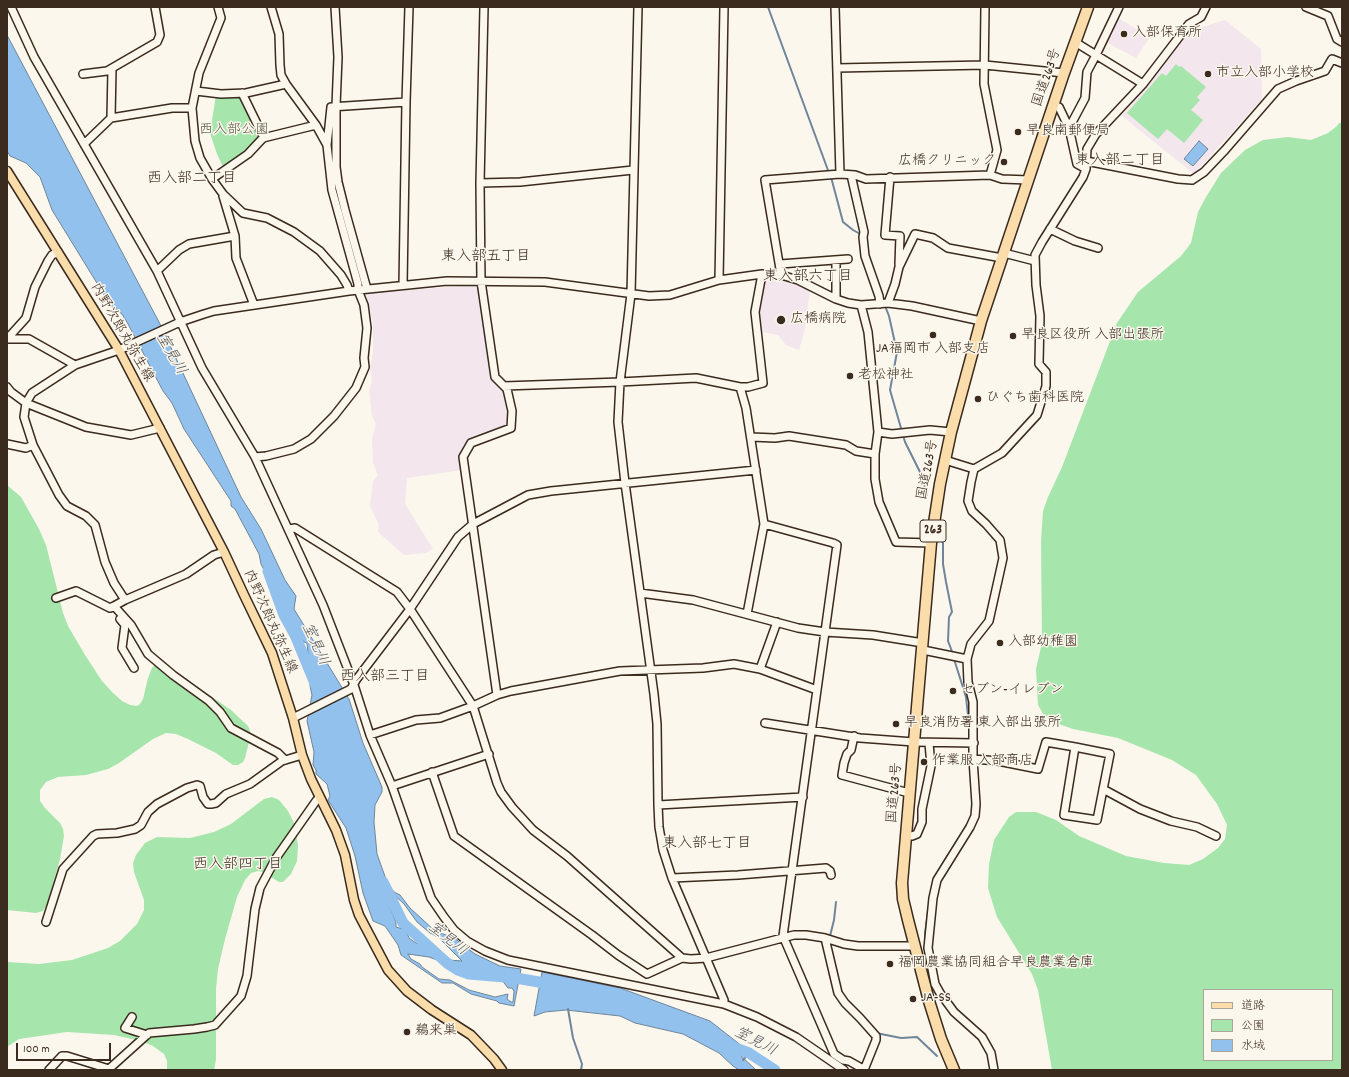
<!DOCTYPE html>
<meta charset="utf-8">
<style>
body{margin:0}
#map{position:relative;width:1349px;height:1077px;overflow:hidden;background:#fbf7ec;font-family:Dekko,"Klee One",sans-serif}
canvas{display:block}
.frame{position:absolute;inset:0;border:8px solid #3b2a1e;pointer-events:none}
.legend{position:absolute;left:1203px;top:989px;width:130px;height:72px;box-sizing:border-box;background:#fbf7ec;border:1px solid #aea59a;margin:0;padding:5px 7px;list-style:none;font-size:12px;color:#3b2a1e}
.legend li{display:flex;align-items:center;gap:8px;height:20px}
.legend b{width:20px;border:1px solid #aea59a}
.scale{position:absolute;left:16px;top:1043px;width:95px;height:18px;box-sizing:border-box;border:2px solid #3b2a1e;border-top:0;padding-left:5px;font-size:12px;line-height:14px;white-space:nowrap;color:#3b2a1e;-webkit-text-stroke:3px #fbf7ec;paint-order:stroke}
</style>
<div id="map">
<canvas width="1349" height="1077"></canvas>
<div class="frame"></div>
<ul class="legend">
<li><b style="height:5px;background:#faddab"></b>道路</li>
<li><b style="height:11px;background:#a6e5ac"></b>公園</li>
<li><b style="height:11px;background:#91c1ec"></b>水域</li>
</ul>
<div class="scale">100 m</div>
</div>
<script>
const g = document.querySelector('canvas').getContext('2d');
g.lineJoin = 'round';
function fill(path, color) { g.fillStyle = color; g.fill(path, 'evenodd'); }
const poly = rows => new Path2D(rows.map(r => 'M' + r).join(''));
function trace(path, color, width, dash) { g.strokeStyle = color; g.lineWidth = width; g.lineCap = dash ? 'butt' : 'round'; g.setLineDash(dash || []); g.stroke(path); }
function drawText(font, color, halo, rows, align = 'center') {
  g.font = font + ' Dekko,"Klee One",sans-serif'; g.lineWidth = 3; g.setLineDash([]); g.textBaseline = 'middle'; g.strokeStyle = halo; g.fillStyle = color; for (const [text, x, y, turn = 0] of rows) {
    g.save(); g.translate(x, y); g.rotate((+turn || 0) * Math.PI / 180); g.textAlign = isNaN(turn) ? turn : align; if (halo) g.strokeText(text, 0, 0); g.fillText(text, 0, 0); g.restore();
  }
}
const built = poly([
 [1118,18,1150,37,1136,58,1106,42],
 [1225,20,1261,49,1262,99,1194,174,1122,116,1190,31],
 [765,278,784,279,810,289,805,328,799,350,786,345,778,335,758,331,756,311],
 [480,285,490,377,504,393,509,412,508,426,502,431,467,443,460,457,462,470,407,478,405,504,433,549,426,553,404,555,378,532,379,525,370,506,373,481,378,475,373,463,372,439,376,424,372,416,369,390,372,382,370,367,373,354,373,323,366,293]
]);
const green = poly([
 [1176,64,1179,67,1181,66,1206,87,1197,97,1200,100,1191,110,1203,120,1184,143,1167,129,1158,139,1127,113,1162,73,1166,76],
 [216,95,241,96,261,134,247,151,223,167,217,154,210,133],
 [1339,123,1342,123,1342,1070,1052,1070,1038,990,1032,974,997,917,988,888,989,864,994,840,1009,817,1016,812,1036,812,1056,820,1079,836,1126,856,1164,863,1189,865,1203,859,1218,848,1225,839,1227,825,1217,804,1196,775,1172,760,1118,738,1073,729,1053,722,1044,715,1038,705,1036,669,1042,643,1041,541,1043,511,1048,497,1062,467,1117,323,1138,292,1181,256,1191,243,1198,212,1206,197,1221,173,1245,150,1263,140,1288,137,1311,140,1328,133,1337,126],
 [1204,990,1332,990,1332,1060,1204,1060],
 [7,485,21,497,39,529,46,545,63,613,68,626,85,655,102,681,112,692,122,701,130,705,137,706,140,704,143,699,148,678,152,668,156,664,164,664,231,710,248,726,251,734,245,758,243,762,238,765,233,765,216,753,188,739,176,734,166,733,153,739,119,763,108,769,86,775,58,777,46,782,40,790,40,801,45,808,60,823,63,829,64,836,60,859,48,903,43,911,36,913,7,910],
 [272,797,279,800,288,811,294,823,298,845,297,861,291,874,283,882,279,882,263,872,258,871,251,873,245,880,237,897,225,939,218,969,216,989,216,1059,214,1070,167,1070,167,1061,164,1054,153,1046,141,1041,114,1035,67,1032,19,1039,7,1047,7,962,39,964,72,960,108,948,120,941,137,924,144,910,144,900,134,872,133,863,136,855,145,843,157,837,190,838,214,832,231,824,264,799]
]);
const water = poly([
 [7,35,159,322,241,497,261,529,285,580,296,596,294,609,349,699,363,743,382,787,382,792,375,805,374,822,377,854,387,882,394,892,400,895,410,908,435,931,454,938,475,954,500,966,521,969,514,1006,499,1003,497,1001,471,994,453,983,442,983,401,955,398,945,385,926,373,921,363,893,355,856,346,828,328,800,330,796,327,784,316,774,316,770,313,765,314,752,307,721,312,695,310,686,311,665,309,663,307,643,304,642,287,619,283,602,276,584,271,584,261,564,259,554,235,509,231,506,231,501,184,429,172,403,163,391,128,324,122,314,111,306,52,210,40,177,26,163,10,156,7,151,7,35],
 [392,893,404,904,417,922,430,933,438,937,462,961,448,960,445,957,426,947,422,944,416,943,409,938,406,930,396,927,396,922,389,905,387,896,392,893],
 [408,954,429,957,466,971,498,975,508,988,512,988,514,991,513,1002,511,1002,507,999,508,994,495,997,469,990,450,980,439,979,422,967,420,964,411,959,408,954],
 [1199,141,1208,149,1193,166,1184,159,1199,141],
 [542,972,620,988,710,1021,747,1050,739,1054,756,1070,739,1070,733,1066,719,1053,683,1034,635,1023,620,1016,566,1010,545,1012,534,1016,542,972]
]);
const stream = poly([
 [768,7,829,173],
 [831,177,843,222,853,230,862,235],
 [885,306,889,316,897,352,890,390,905,442,920,472,927,495],
 [940,538,943,543,943,564,946,582,952,612,949,617,948,641,953,654],
 [954,659,966,697,970,734],
 [938,872,948,855],
 [830,936,834,920,836,902],
 [925,952,925,934,928,911],
 [568,1009,573,1038,582,1064,581,1070],
 [876,1033,901,1038,917,1037,937,1056],
 [743,1060,749,1053]
]);
const river = poly([
 [268,571,284,615,295,635,316,686],
 [383,882,403,923,447,963,458,970,469,974,516,978,544,983,552,991],
 [730,1046,749,1053,775,1070]
]);
const minor = poly([
 [11,7,34,57,157,271,202,368,255,457,323,605,354,685,370,735,392,786,431,898,444,917,454,930,467,941,485,951,508,960,724,1004,757,1017,796,1037,844,1070],
 [218,7,221,18,199,73,192,108,195,141,200,158,212,179,223,194,243,213,267,218,294,232,320,251,341,275,347,285,349,291],
 [335,7,338,57,336,106,336,167,338,182,345,210,367,289],
 [484,7,480,183,481,281,495,377,504,386,620,382,696,378,740,387,746,408,764,524,747,614],
 [638,7,631,294,620,382,618,422,625,483,654,694,657,724,658,805,659,827,663,850,672,878,724,1000,724,1004],
 [835,7,840,174],
 [985,7,984,84,997,150,990,175],
 [1306,7,1328,16,1337,39,1342,42],
 [1075,42,1143,84],
 [837,68,985,65,1064,73],
 [83,74,107,71,157,42,160,35,155,7],
 [196,91,221,94,246,93,286,84],
 [242,93,264,138],
 [1053,105,1059,107,1069,128,1077,164,1086,169],
 [111,118,112,69],
 [1069,128,1085,98,1087,72,1096,55,1119,7],
 [84,144,111,118,172,108,192,108],
 [327,145,331,107,406,102],
 [1086,161,1178,179,1192,180,1204,172,1225,150,1278,89,1296,81,1325,71,1332,59,1342,63],
 [851,175,864,232,863,237,865,256,879,296,880,304],
 [890,177,885,235,900,236,899,264],
 [212,179,248,154,263,138,316,125],
 [480,183,520,182,633,170],
 [223,196,235,236],
 [1050,229,1075,241,1098,248],
 [1004,253,1035,261],
 [780,264,848,259],
 [157,271,179,250,189,244,235,236,236,258,254,305],
 [781,275,765,180,840,174,855,175,866,179,990,175,1002,179,1029,180],
 [719,280,724,7],
 [403,285,406,102,409,7],
 [836,299,836,260],
 [888,303,895,284,899,267,915,234,933,238,948,248,1002,258],
 [861,305,868,332,878,432],
 [7,339,26,318,35,287,48,261,52,255,58,252],
 [7,339,29,339,75,365],
 [7,387,11,392,26,403,86,427,131,435,160,428],
 [740,387,748,387,763,383,755,312,762,274],
 [751,437,775,438,789,436,846,445,856,451,875,454,878,432,892,434,930,430,951,432],
 [7,444,26,448,33,445],
 [875,454,875,479,879,502,896,542,931,543],
 [255,457,266,456,294,449,311,439,334,416,356,388,365,367,364,358,367,328,364,305,358,290,358,284,332,190,327,145,316,125,286,84,281,75,280,65,279,34,271,7],
 [945,460,974,469],
 [764,524,833,543,837,545,783,936,834,1054,843,1060,849,1061,865,1070],
 [289,529,295,528,397,592,410,609,473,706,497,783,501,792,512,807,533,830,567,856,682,958,691,959,706,958,794,935,806,935,825,938,844,944,858,946,914,946],
 [224,552,214,555,186,574,125,600,114,606,131,625,148,654,173,675,209,701,220,712,231,728,278,753,285,760],
 [640,593,693,600,798,628,825,632,873,635,923,643],
 [56,598,76,591,110,608,114,606],
 [125,600,114,583,105,562,95,525,86,516,67,506,59,495,33,445,24,417,26,403,32,393,75,365,119,350,180,322,204,314,214,311,349,291,447,281,545,282,649,296,670,295,719,280,762,274,781,275,798,280,836,299,848,303,861,305,888,303,912,306,981,321],
 [120,619,125,625,122,648,134,668],
 [777,622,760,669,817,690],
 [923,650,967,659],
 [497,695,463,457,471,443,511,428,512,411,507,389,504,386],
 [293,718,351,689,356,680,410,609,458,537,473,524,528,495,551,491,756,470],
 [765,723,860,738,914,742,974,743],
 [370,735,416,720,440,718,473,706,497,695,511,691,620,671,703,668,734,664,760,669],
 [854,736,851,750,847,754,844,763,842,775,909,793],
 [973,759,998,761,1038,769,1046,742,1075,747,1110,754,1097,820,1064,815,1075,747],
 [432,772,454,836,592,935,618,955,647,974,682,958],
 [392,786,489,754],
 [1103,789,1140,809,1171,821,1197,827,1216,836],
 [658,805,803,797],
 [906,835,912,836,917,834,922,822,922,809,931,766,929,743],
 [672,878,738,875,826,868,830,871,831,875],
 [46,922,63,869,93,836,97,834,117,833,135,829,141,825,148,812,157,804,187,788,197,785,200,786,203,797,208,804,211,804,216,803,226,794,250,784,282,761,302,755],
 [825,938,838,993,845,1003,860,1018,876,1036,876,1040,864,1070],
 [132,1017,125,1028,147,1035],
 [49,1070,62,1056,67,1056,109,1069,149,1033,194,1029,207,1027,215,1025,241,996,247,976,255,909,260,888,276,858,316,801,319,798],
 [994,1070,991,1053,982,1037,954,1012,940,993,935,984,928,948,933,898,937,880,970,827,975,816,976,804,973,759,973,702,968,682,967,659,971,644,989,621,1003,558,1000,540,986,524,972,511,968,501,971,482,974,469,1002,453,1037,415,1046,386,1046,372,1039,364,1040,316,1036,285,1035,255,1042,242,1083,177,1086,169,1087,149,1096,134,1143,84,1189,24,1201,17,1206,7]
]);
const major = poly([
 [7,171,119,350,224,552,244,595,272,653,293,718,302,755,311,779,336,830,345,855,354,900,359,915,388,970,407,991,432,1010,471,1035,494,1059,502,1070]
]);
const highway = poly([
 [954,1070,941,1039,929,1001,908,920,903,899,902,883,931,543,940,484,951,432,981,321,1064,73,1088,7]
]);
const markers = [
 [1124,34,4,"#3b2a1e"],
 [1208,74,4,"#3b2a1e"],
 [1018,132,4,"#3b2a1e"],
 [1004,162,4,"#3b2a1e"],
 [781,320,5,"#3b2a1e"],
 [933,335,4,"#3b2a1e"],
 [1013,336,4,"#3b2a1e"],
 [850,376,4,"#3b2a1e"],
 [978,399,4,"#3b2a1e"],
 [1000,643,4,"#3b2a1e"],
 [953,691,4,"#3b2a1e"],
 [896,724,4,"#3b2a1e"],
 [924,762,4,"#3b2a1e"],
 [890,964,4,"#3b2a1e"],
 [913,999,4,"#3b2a1e"],
 [407,1032,4,"#3b2a1e"]
];
const shields = [
 [933,531,26]
];
const shieldNames = [
 ["263",933,531]
];
const poiNames = [
 ["入部保育所",1132,34],
 ["市立入部小学校",1216,74],
 ["早良南郵便局",1026,132],
 ["広橋クリニック",996,162,"right"],
 ["広橋病院",790,320],
 ["早良区役所 入部出張所",1021,336],
 ["JA福岡市 入部支店",933,350,"center"],
 ["老松神社",858,376],
 ["ひぐち歯科医院",986,399],
 ["入部幼稚園",1008,643],
 ["セブン-イレブン",961,691],
 ["早良消防署 東入部出張所",904,724],
 ["作業服 入部商店",932,762],
 ["福岡農業協同組合早良農業倉庫",898,964],
 ["JA-SS",921,999],
 ["鵜来巣",415,1032]
];
const streetNames = [
 ["国道263号",1048,78,-71],
 ["内野次郎丸弥生線",121,333,60],
 ["国道263号",929,470,-79],
 ["内野次郎丸弥生線",269,622,66],
 ["国道263号",896,793,-85]
];
const parkNames = [
 ["西入部公園",234,131]
];
const neighbourhoodNames = [
 ["東入部二丁目",1120,162],
 ["西入部二丁目",192,180],
 ["東入部五丁目",486,258],
 ["東入部六丁目",808,278],
 ["西入部三丁目",385,678],
 ["東入部七丁目",707,845],
 ["西入部四丁目",238,866]
];
const waterNames = [
 ["室見川",170,355,60],
 ["室見川",314,645,65],
 ["室見川",447,940,38],
 ["室見川",755,1043,27]
];
fill(built, '#f3e6ec');
fill(green, '#a6e5ac');
fill(water, '#91c1ec');
trace(water, '#6f859a', 1);
trace(stream, '#6f859a', 2);
trace(river, '#91c1ec', 11);
trace(minor, '#3b2a1e', 10);
trace(major, '#3b2a1e', 11);
trace(highway, '#3b2a1e', 13);
trace(minor, '#fbf7ec', 7);
trace(major, '#faddab', 8);
trace(highway, '#faddab', 10);
for (const [x, y, r, color] of markers) { const dot = new Path2D(); dot.arc(x, y, r, 0, 2 * Math.PI); g.fillStyle = color; g.fill(dot); trace(dot, '#fbf7ec', 1.5); }
for (const [x, y, w] of shields) { const box = new Path2D(); box.roundRect(x - w / 2, y - 11, w, 22, 3); g.fillStyle = '#fbf7ec'; g.fill(box); trace(box, '#3b2a1e', 1); }
drawText('bold 13px', '#3b2a1e', null, shieldNames);
drawText('14px', '#3b2a1e', '#fbf7ec', poiNames, 'left');
drawText('14px', '#3b2a1e', '#fbf7ec', streetNames);
drawText('14px', '#565942', '#fbf7ec', parkNames);
drawText('15px', '#3b2a1e', '#fbf7ec', neighbourhoodNames);
drawText('italic 15px', '#55575c', '#fbf7ec', waterNames);
</script>
